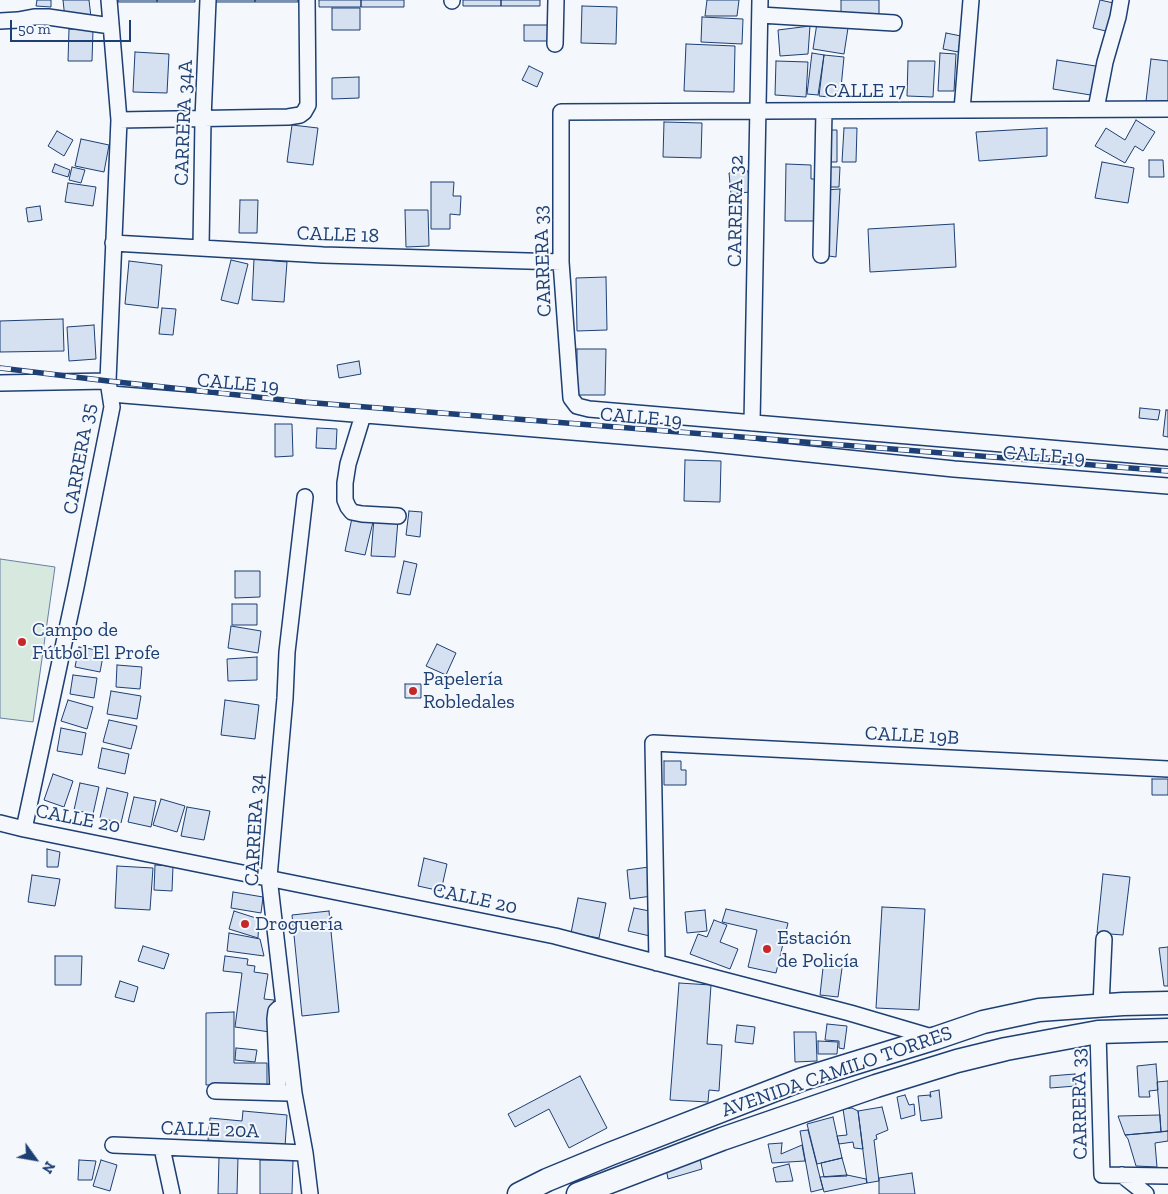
<!DOCTYPE html>
<meta charset="utf-8">
<style>
body{margin:0}
#map{position:relative;width:1168px;height:1194px;overflow:hidden;background:#f4f7fb;font-family:"Zilla Slab",serif}
canvas{display:block}
.north{position:absolute;left:10px;top:1134px;width:50px;height:50px;-webkit-text-stroke:4px #f4f7fb;paint-order:stroke;rotate:122deg;font-size:14px;font-weight:700;line-height:20px;text-align:center;color:#1d3f73}
.north::after{content:'';display:block;margin:auto;width:18px;height:22px;background:#1d3f73;clip-path:polygon(50% 0,100% 100%,50% 72%,0 100%)}
.scale{position:absolute;left:10px;top:20px;width:121px;height:22px;box-sizing:border-box;border:2px solid #1d3f73;border-top:0;padding-left:6px;font-size:15px;line-height:18px;white-space:nowrap;color:#1d3f73;-webkit-text-stroke:4px #f4f7fb;paint-order:stroke}
</style>
<div id="map">
<canvas width="1168" height="1194"></canvas>
<div class="north">N</div>
<div class="scale">50 m</div>
</div>
<script>
const g = document.querySelector('canvas').getContext('2d');
g.lineJoin = 'round';
function fill(path, color) { g.fillStyle = color; g.fill(path, 'evenodd'); }
const poly = rows => new Path2D(rows.map(r => 'M' + r).join(''));
function trace(path, color, width, dash) { g.strokeStyle = color; g.lineWidth = width; g.lineCap = dash ? 'butt' : 'round'; g.setLineDash(dash || []); g.stroke(path); }
function drawText(font, color, halo, rows, align = 'center') {
  g.font = font + ' "Zilla Slab",serif'; g.lineWidth = 4; g.setLineDash([]); g.textBaseline = 'middle'; g.strokeStyle = halo; g.fillStyle = color; for (const [text, x, y, turn = 0] of rows) {
    g.save(); g.translate(x, y); g.rotate((+turn || 0) * Math.PI / 180); g.textAlign = isNaN(turn) ? turn : align; if (halo) g.strokeText(text, 0, 0); g.fillText(text, 0, 0); g.restore();
  }
}
const green = poly([
 [0,559,55,567,33,722,0,718,0,559]
]);
const building = poly([
 [37,0,51,0,51,7,36,6,37,0],
 [63,0,89,0,91,17,65,19,63,0],
 [118,0,157,0,157,2,118,2,118,0],
 [157,0,195,0,195,2,157,2,157,0],
 [212,0,255,0,255,2,212,2,212,0],
 [255,0,298,0,298,2,255,2,255,0],
 [319,0,361,0,361,7,319,7,319,0],
 [361,0,404,0,404,7,361,7,361,0],
 [463,0,501,0,501,6,463,6,463,0],
 [501,0,540,0,540,6,501,6,501,0],
 [707,0,739,0,737,16,705,16,707,0],
 [841,0,879,0,879,15,841,15,841,0],
 [1100,0,1118,4,1110,32,1093,28,1100,0],
 [582,6,617,7,616,44,581,43,582,6],
 [332,8,360,8,360,30,332,30,332,8],
 [702,17,743,19,742,44,701,42,702,17],
 [817,23,848,28,844,54,813,49,817,23],
 [524,25,548,25,548,41,524,41,524,25],
 [810,26,808,54,780,56,778,30,810,26],
 [69,29,93,30,92,61,68,61,69,29],
 [946,33,961,36,958,52,943,49,946,33],
 [686,44,735,46,734,92,684,91,686,44],
 [135,52,169,54,167,93,133,92,135,52],
 [812,53,824,55,818,95,807,94,812,53],
 [940,53,956,54,954,91,938,91,940,53],
 [824,55,844,57,840,98,819,96,824,55],
 [1151,59,1168,61,1168,103,1146,101,1151,59],
 [1057,60,1102,67,1097,96,1053,89,1057,60],
 [776,61,808,62,806,97,775,95,776,61],
 [908,61,935,61,933,97,907,96,908,61],
 [529,66,543,73,537,87,522,80,529,66],
 [359,77,359,98,332,99,332,78,359,77],
 [1136,120,1155,132,1143,151,1135,146,1125,163,1095,146,1106,128,1125,140,1136,120],
 [664,122,702,123,701,158,663,157,664,122],
 [292,125,318,128,313,165,287,162,292,125],
 [844,128,857,128,856,162,842,162,844,128],
 [1047,128,1047,156,979,161,976,132,1047,128],
 [828,130,837,130,837,162,827,162,828,130],
 [57,131,73,140,64,156,48,146,57,131],
 [81,139,109,145,104,172,75,166,81,139],
 [1149,160,1163,160,1164,177,1149,177,1149,160],
 [1102,162,1134,168,1128,203,1095,198,1102,162],
 [55,164,70,170,68,177,52,172,55,164],
 [786,164,811,165,811,179,821,179,820,221,785,221,786,164],
 [72,167,85,170,81,183,69,180,72,167],
 [827,167,840,167,839,187,826,187,827,167],
 [748,171,750,192,731,194,729,173,748,171],
 [431,182,454,182,453,196,461,196,460,215,450,214,450,229,431,229,431,182],
 [68,183,96,187,93,206,65,202,68,183],
 [840,189,836,257,821,255,825,190,840,189],
 [240,200,258,200,257,233,239,233,240,200],
 [40,206,42,220,28,222,26,208,40,206],
 [405,210,428,210,429,246,406,247,405,210],
 [954,224,956,267,870,272,868,229,954,224],
 [254,259,287,262,284,302,252,300,254,259],
 [231,260,248,264,238,304,221,300,231,260],
 [129,261,162,265,158,308,125,304,129,261],
 [606,277,607,330,577,331,576,278,606,277],
 [162,308,176,309,173,335,159,334,162,308],
 [63,319,64,351,0,352,0,321,63,319],
 [94,325,96,359,69,361,67,327,94,325],
 [577,349,606,349,605,395,577,395,577,349],
 [359,361,361,374,339,378,337,365,359,361],
 [1140,408,1160,410,1158,420,1139,418,1140,408],
 [1166,410,1168,410,1168,437,1163,436,1166,410],
 [275,424,292,424,293,456,275,457,275,424],
 [317,428,337,429,336,449,316,448,317,428],
 [685,460,721,461,720,502,684,501,685,460],
 [409,511,422,512,420,537,406,535,409,511],
 [352,518,373,522,365,555,345,551,352,518],
 [374,518,398,520,395,557,371,556,374,518],
 [404,561,417,564,410,595,397,593,404,561],
 [235,571,260,571,260,597,235,598,235,571],
 [232,604,257,604,257,625,232,625,232,604],
 [231,626,261,631,258,653,228,648,231,626],
 [437,644,456,653,446,675,426,666,437,644],
 [79,647,104,651,100,672,75,667,79,647],
 [257,657,257,680,228,681,227,659,257,657],
 [117,665,142,667,140,689,116,687,117,665],
 [73,675,97,678,94,698,70,694,73,675],
 [405,684,421,684,421,698,405,698,405,684],
 [111,691,141,696,137,719,107,714,111,691],
 [68,700,93,707,87,729,61,721,68,700],
 [225,700,259,705,255,739,221,735,225,700],
 [109,720,137,726,131,749,103,742,109,720],
 [61,728,86,733,82,755,57,751,61,728],
 [102,748,129,754,125,774,98,768,102,748],
 [664,761,681,761,681,770,686,770,686,785,664,785,664,761],
 [53,774,73,781,64,807,44,800,53,774],
 [1152,779,1168,779,1168,795,1152,795,1152,779],
 [80,783,99,787,93,814,74,810,80,783],
 [107,788,128,793,121,823,100,818,107,788],
 [134,797,156,801,151,827,128,822,134,797],
 [161,799,185,806,177,832,153,825,161,799],
 [187,807,210,811,204,840,181,836,187,807],
 [47,849,60,852,58,867,47,867,47,849],
 [424,858,447,864,441,891,418,886,424,858],
 [155,865,173,866,172,891,154,890,155,865],
 [117,866,153,868,150,910,115,908,117,866],
 [649,867,652,896,630,899,627,870,649,867],
 [1103,874,1130,877,1123,935,1097,933,1103,874],
 [32,875,60,879,55,906,28,902,32,875],
 [233,892,263,897,261,913,231,908,233,892],
 [578,898,606,903,599,938,571,933,578,898],
 [882,907,925,909,919,1010,876,1008,882,907],
 [634,908,655,912,650,936,628,931,634,908],
 [726,909,788,923,776,973,748,967,757,930,722,922,726,909],
 [705,910,707,931,687,933,685,912,705,910],
 [234,911,259,919,258,938,229,929,234,911],
 [329,911,339,1012,302,1016,292,915,329,911],
 [714,920,727,925,720,942,738,949,730,969,690,954,698,934,707,937,714,920],
 [229,933,260,939,264,956,227,951,229,933],
 [143,946,169,954,164,969,138,961,143,946],
 [1168,947,1168,986,1164,986,1159,948,1168,947],
 [55,956,82,956,81,985,55,985,55,956],
 [225,956,248,959,247,965,255,966,254,972,268,974,264,999,274,1000,270,1032,235,1027,242,973,223,971,225,956],
 [824,959,843,961,838,997,820,995,824,959],
 [120,981,138,987,134,1002,115,997,120,981],
 [679,983,711,985,707,1044,722,1045,719,1091,709,1090,708,1102,670,1100,679,983],
 [234,1012,234,1063,267,1063,267,1085,206,1085,206,1013,234,1012],
 [827,1024,847,1026,844,1049,839,1048,839,1041,825,1040,827,1024],
 [737,1025,755,1027,753,1044,735,1042,737,1025],
 [794,1032,816,1032,817,1061,795,1062,794,1032],
 [818,1041,838,1042,837,1054,818,1054,818,1041],
 [236,1048,257,1050,255,1062,235,1060,236,1048],
 [1156,1064,1158,1090,1149,1091,1150,1097,1139,1097,1137,1066,1156,1064],
 [1075,1074,1076,1086,1050,1088,1050,1076,1075,1074],
 [580,1076,607,1128,569,1148,549,1109,515,1127,508,1114,580,1076],
 [1168,1081,1168,1131,1161,1132,1157,1082,1168,1081],
 [939,1090,942,1118,921,1121,918,1096,930,1095,930,1097,931,1097,930,1092,939,1090],
 [905,1095,909,1105,914,1104,915,1115,901,1119,897,1097,905,1095],
 [882,1107,888,1130,876,1135,877,1139,874,1140,879,1181,867,1183,858,1111,882,1107],
 [852,1108,858,1111,863,1149,854,1148,853,1142,839,1144,837,1136,847,1135,843,1109,852,1108],
 [243,1111,287,1115,285,1147,208,1140,210,1118,242,1121,243,1111],
 [1160,1115,1161,1132,1125,1135,1118,1116,1160,1115],
 [833,1117,842,1158,817,1164,807,1124,833,1117],
 [808,1130,823,1189,811,1192,800,1131,808,1130],
 [1168,1131,1168,1141,1155,1143,1157,1167,1136,1166,1128,1139,1125,1135,1168,1131],
 [782,1143,781,1154,802,1145,805,1161,772,1163,768,1144,782,1143],
 [699,1153,702,1169,668,1179,665,1163,699,1153],
 [219,1157,238,1157,237,1194,218,1194,219,1157],
 [842,1158,847,1176,824,1177,821,1163,842,1158],
 [79,1160,96,1161,92,1180,78,1180,79,1160],
 [101,1160,117,1165,110,1191,93,1186,101,1160],
 [260,1160,293,1160,292,1194,260,1194,260,1160],
 [789,1164,793,1181,776,1182,773,1168,789,1164],
 [912,1173,915,1194,879,1194,879,1178,912,1173],
 [847,1175,866,1179,867,1183,824,1192,820,1177,847,1175]
]);
const street = poly([
 [452,1,452,0],
 [760,15,894,23],
 [0,21,18,20,34,17,48,17,111,26],
 [555,44,556,0],
 [1096,109,1105,62,1118,17,1121,0],
 [1168,109,561,112,561,262,571,398,577,406,589,409,1168,458],
 [962,110,971,0],
 [119,120,288,117,300,115,304,112,308,105,307,0],
 [113,243,323,255,561,262],
 [201,248,203,119,208,0],
 [821,255,824,111],
 [0,383,108,381],
 [111,394,693,442,954,469,1168,486],
 [363,415,348,464,345,483,345,500,348,507,352,512,362,514,398,516],
 [752,423,760,0],
 [305,497,287,652,285,698,269,877,294,1093,305,1153,310,1194],
 [0,823,24,829,555,936,850,1013,935,1038],
 [24,829,76,587,112,407,108,381,119,120,109,0],
 [657,963,653,743,1168,769],
 [1101,1006,1104,939],
 [1098,1032,1102,1175,1168,1176],
 [215,1091,288,1093],
 [278,1092,275,1019,276,1011,278,1009,284,1008],
 [113,1145,305,1153],
 [162,1148,172,1194],
 [1122,1175,1146,1194]
]);
const primary = poly([
 [519,1194,547,1180,610,1154,803,1079,936,1038,983,1022,1039,1010,1123,1004,1168,1003],
 [578,1194,722,1139,876,1086,957,1061,1006,1049,1098,1032,1168,1030]
]);
const rail = poly([
 [0,368,108,381,303,402,1168,471]
]);
const markers = [
 [22,642,5,"#c62828"],
 [413,691,5,"#c62828"],
 [245,924,5,"#c62828"],
 [767,949,5,"#c62828"]
];
const streetNames = [
 ["CALLE 17",865,91],
 ["CARRERA 34A",184,123,-88],
 ["CARRERA 32",736,211,-89],
 ["CALLE 18",338,235,2],
 ["CARRERA 33",543,261,-92],
 ["CALLE 19",238,384,5],
 ["CALLE 19",641,418,5],
 ["CALLE 19",1044,456,4],
 ["CARRERA 35",80,459,-80],
 ["CALLE 19B",912,736,3],
 ["CALLE 20",78,819,11],
 ["CARRERA 34",255,830,-87],
 ["CALLE 20",475,899,12],
 ["AVENIDA CAMILO TORRES",837,1072,-19],
 ["CARRERA 33",1080,1104,-91],
 ["CALLE 20A",210,1130,2]
];
const poiNames = [
 ["Campo de",32,630],
 ["Fútbol El Profe",32,653],
 ["Papelería",423,679],
 ["Robledales",423,702],
 ["Droguería",255,924],
 ["Estación",777,938],
 ["de Policía",777,961]
];
fill(green, '#d7e8df');
trace(green, '#687fa3', 1);
fill(building, '#d5e0f0');
trace(building, '#1d3f73', 1);
trace(street, '#1d3f73', 18);
trace(primary, '#1d3f73', 25);
trace(street, '#f4f7fb', 15);
trace(primary, '#f4f7fb', 22);
trace(rail, '#1d3f73', 5.5);
trace(rail, '#f4f7fb', 4, [11]);
for (const [x, y, r, color] of markers) { const dot = new Path2D(); dot.arc(x, y, r, 0, 2 * Math.PI); g.fillStyle = color; g.fill(dot); trace(dot, '#f4f7fb', 2); }
drawText('20px', '#1d3f73', '#f4f7fb', streetNames);
drawText('20px', '#1d3f73', '#f4f7fb', poiNames, 'left');
</script>
